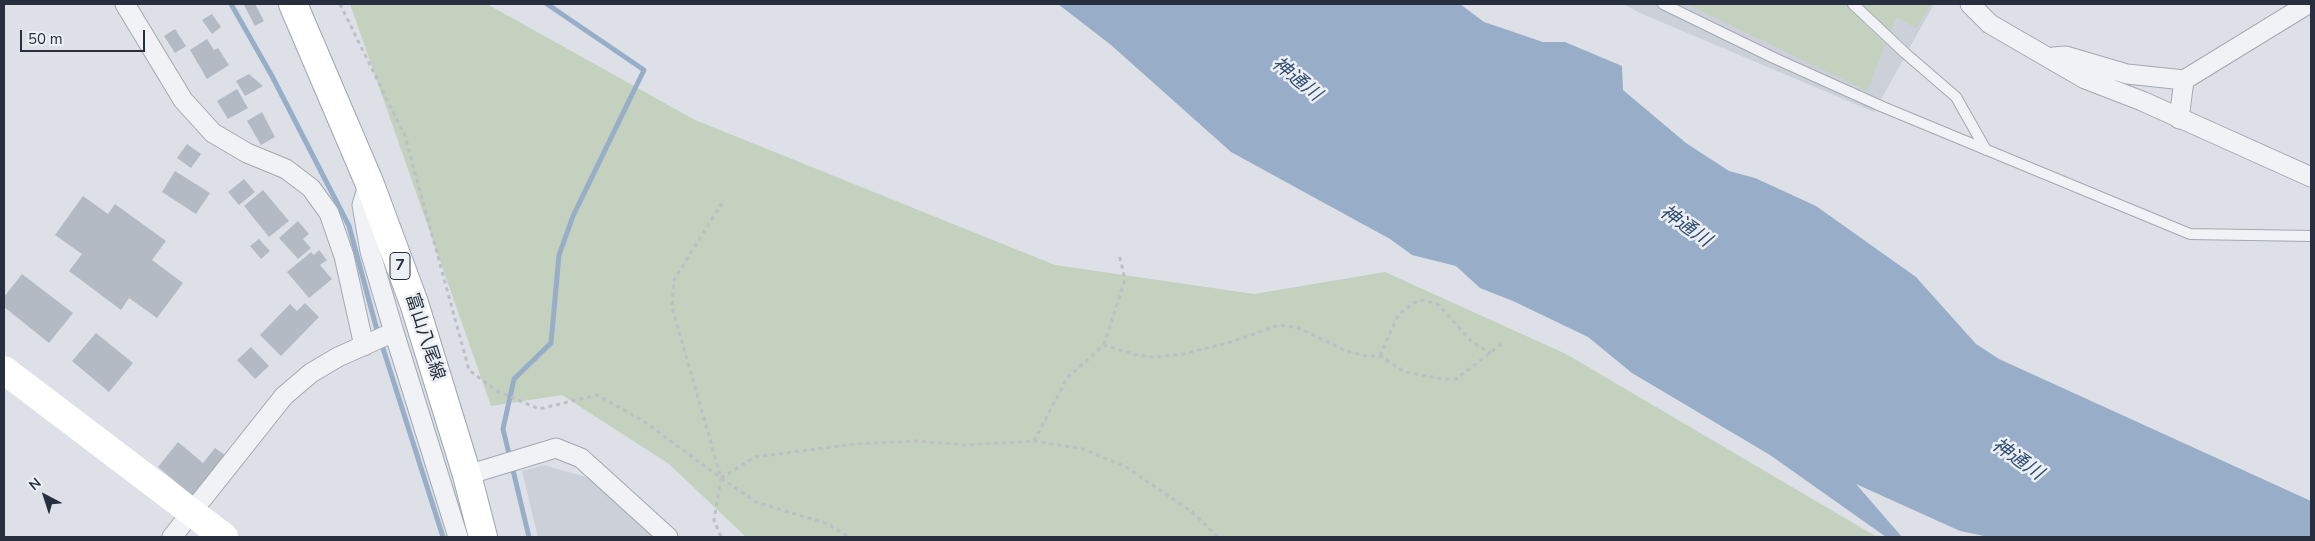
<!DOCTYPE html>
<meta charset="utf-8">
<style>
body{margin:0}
#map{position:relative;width:2315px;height:541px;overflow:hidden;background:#dde1e7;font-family:"Nunito Sans",sans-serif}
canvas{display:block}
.frame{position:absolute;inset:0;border:5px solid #272f3e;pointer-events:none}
.north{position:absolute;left:20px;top:471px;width:50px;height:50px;-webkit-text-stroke:4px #ecf0f5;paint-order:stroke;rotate:320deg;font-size:14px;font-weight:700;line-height:20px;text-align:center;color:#272f3e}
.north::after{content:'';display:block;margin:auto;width:18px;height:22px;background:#272f3e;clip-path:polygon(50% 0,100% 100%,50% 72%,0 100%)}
.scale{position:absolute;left:20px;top:30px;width:125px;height:22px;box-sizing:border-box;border:2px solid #272f3e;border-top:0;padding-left:6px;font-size:15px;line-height:18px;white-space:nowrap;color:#272f3e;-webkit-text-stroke:4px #ecf0f5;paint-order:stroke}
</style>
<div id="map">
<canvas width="2315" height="541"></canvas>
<div class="frame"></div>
<div class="north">N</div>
<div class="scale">50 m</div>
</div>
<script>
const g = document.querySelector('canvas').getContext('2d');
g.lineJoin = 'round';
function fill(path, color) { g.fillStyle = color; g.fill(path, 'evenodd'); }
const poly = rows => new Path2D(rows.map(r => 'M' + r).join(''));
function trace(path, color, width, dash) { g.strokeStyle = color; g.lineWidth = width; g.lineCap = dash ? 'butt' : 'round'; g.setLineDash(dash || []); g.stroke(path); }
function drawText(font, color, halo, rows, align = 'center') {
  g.font = font + ' "Nunito Sans","Noto Sans JP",sans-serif'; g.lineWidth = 5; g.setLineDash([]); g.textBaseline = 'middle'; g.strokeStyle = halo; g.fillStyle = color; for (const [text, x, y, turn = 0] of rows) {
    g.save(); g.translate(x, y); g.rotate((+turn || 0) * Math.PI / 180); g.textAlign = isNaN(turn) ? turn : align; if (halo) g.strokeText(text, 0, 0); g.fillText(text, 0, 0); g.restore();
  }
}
const built = poly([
 [1623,4,1934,4,1874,112,1640,13],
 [544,465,596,480,656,537,538,537,522,471]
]);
const green = poly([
 [350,4,487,4,695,120,1055,265,1254,294,1385,272,1566,354,1877,537,746,537,669,464,562,395,491,406],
 [1687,4,1845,4,1885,44,1867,91],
 [1861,4,1931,4,1916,28,1897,17,1890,32]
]);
const water = poly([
 [1058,4,1460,4,1484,22,1543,42,1565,42,1622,66,1623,90,1686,143,1729,171,1755,178,1816,206,1916,277,1976,344,1999,359,2311,501,2311,537,1989,537,1960,531,1856,484,1902,537,1886,537,1770,455,1632,373,1588,337,1513,301,1480,288,1456,266,1412,255,1390,239,1231,152,1111,45]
]);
const stream = poly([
 [231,4,272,76,349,226,378,334],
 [381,342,443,537],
 [510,458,503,429,514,379,551,343,559,255,573,216,644,70,547,4],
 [512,466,529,537]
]);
const building = poly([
 [246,4,255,4,264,21,255,26,244,5],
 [212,14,221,27,212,34,202,20],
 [175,29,186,46,175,53,164,36],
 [207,39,214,50,218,48,229,65,207,79,190,50],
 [249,74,263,86,245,96,236,81],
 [237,89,248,108,228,119,217,101],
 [262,112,275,137,261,145,247,121],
 [187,144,201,154,191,168,177,158],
 [175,171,210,193,196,214,162,192],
 [244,179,255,192,239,205,228,192],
 [263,190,289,221,269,237,244,206],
 [83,196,108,214,115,204,166,241,152,260,183,283,157,318,129,298,121,310,69,271,82,254,55,235],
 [298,221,309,234,303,239,311,248,298,259,279,238],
 [259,239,270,251,261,259,250,246],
 [319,250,327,260,320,265,332,279,309,298,287,272,311,252,314,255],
 [22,274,73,313,49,343,4,307,4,297],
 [305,303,319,317,281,356,260,335,290,304,297,311],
 [96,333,133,363,109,392,72,361],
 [251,347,269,366,255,379,237,360],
 [178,442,203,463,215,448,226,456,194,497,158,467]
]);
const path = poly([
 [340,4,405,136,469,370,497,391,539,409,597,395,642,420,721,478,714,520,721,537],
 [722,203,674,280,672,307,721,478,756,502,828,524,849,537],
 [1104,345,1125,279,1119,254],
 [1380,356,1398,315,1413,303,1423,300,1439,305,1473,343,1491,353],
 [1034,441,1067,378,1104,345,1136,355,1154,357,1178,355,1231,342,1279,325,1299,328,1346,351,1366,356,1380,356,1405,372,1443,379,1456,379,1503,343],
 [721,478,755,457,855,444,917,441,966,445,1034,441,1083,449,1126,467,1192,512,1218,537]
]);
const lane = poly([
 [1663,4,1774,58,1883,107,2190,234,2311,236],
 [1853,4,1905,53,1956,97,1986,150]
]);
const street = poly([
 [125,4,183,100,213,133,247,153,286,169,311,188,329,213,344,256,364,346],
 [1970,4,1990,24,2085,79,2142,101,2311,177],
 [2053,57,2066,56,2127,74,2184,80],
 [2179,119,2184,80,2308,4],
 [394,332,458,537],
 [467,475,556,448,581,458,668,537],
 [172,537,284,396,311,373,338,357,394,332,370,251,362,205,369,182]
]);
const secondary = poly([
 [4,370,224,537]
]);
const primary = poly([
 [293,4,369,182,414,303,467,475,483,537]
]);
const shields = [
 [400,266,20]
];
const shieldNames = [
 ["7",400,266]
];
const streetNames = [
 ["富山八尾線",424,337,72]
];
const waterNames = [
 ["神通川",1296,80,39],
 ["神通川",1685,227,35],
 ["神通川",2017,460,35]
];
fill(built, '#cbd0d9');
fill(green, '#c3d1be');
fill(water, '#98aec8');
trace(stream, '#98aec8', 5);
fill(building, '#b4bac4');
trace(lane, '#a3a8b1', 12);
trace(street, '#a3a8b1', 21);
trace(primary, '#9ca5b3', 30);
trace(path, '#bcbfc5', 3, [4, 4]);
trace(lane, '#f0f2f5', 10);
trace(street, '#f0f2f5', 19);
trace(secondary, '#fff', 28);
trace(primary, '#fff', 28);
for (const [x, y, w] of shields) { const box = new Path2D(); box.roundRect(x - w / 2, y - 13.5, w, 27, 4); g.fillStyle = '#ecf0f5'; g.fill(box); trace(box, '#272f3e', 1); }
drawText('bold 16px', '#272f3e', null, shieldNames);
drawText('18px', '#272f3e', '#ecf0f5', streetNames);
drawText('italic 19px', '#314d71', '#ecf0f5', waterNames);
</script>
